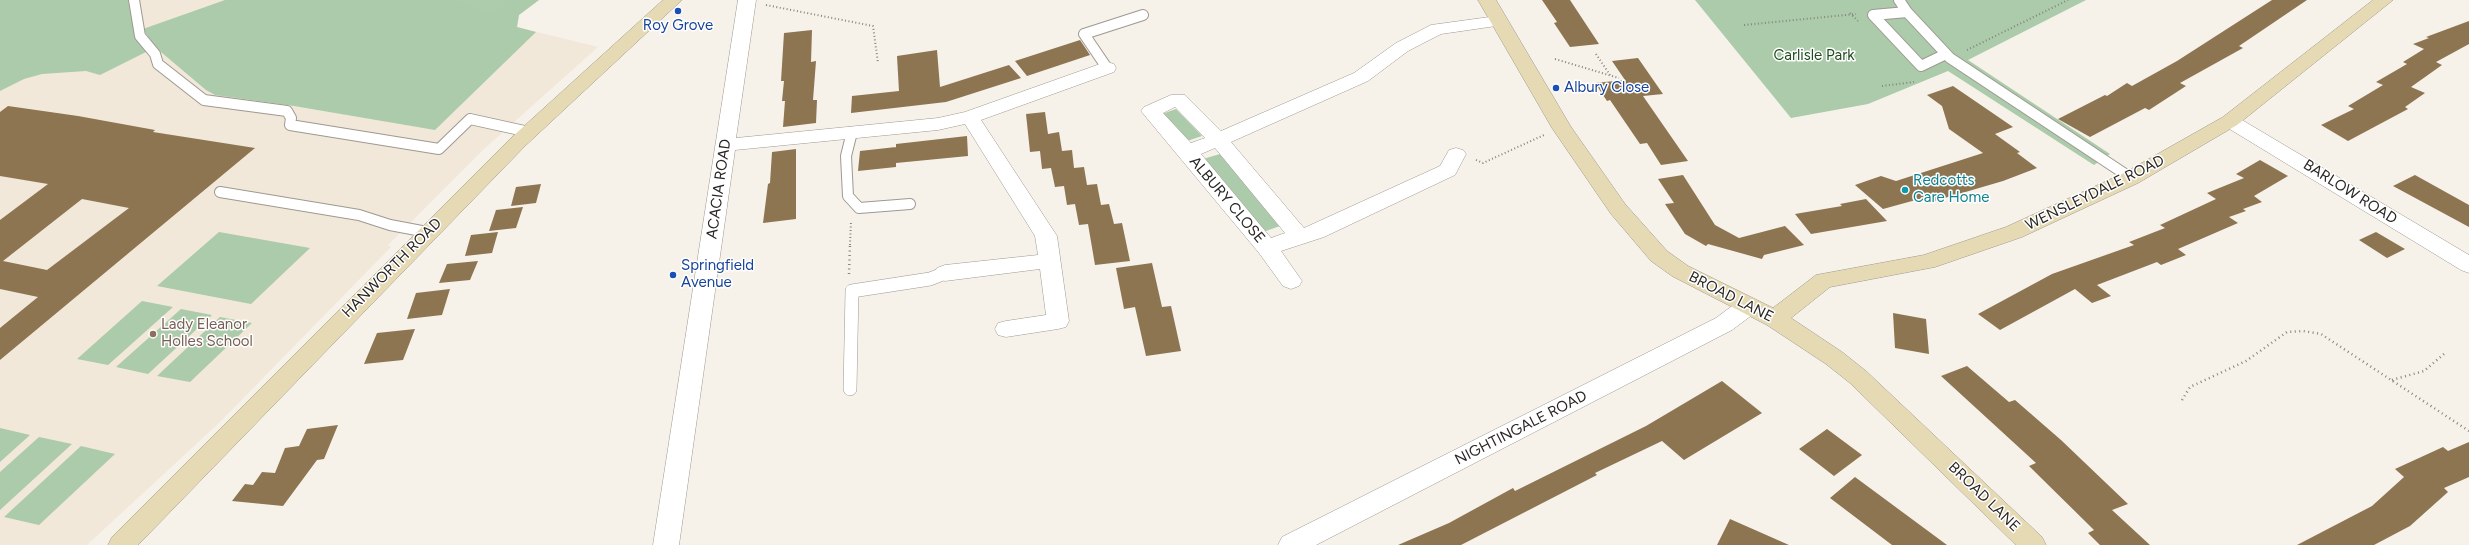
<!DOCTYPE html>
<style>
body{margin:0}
canvas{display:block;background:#f6f1e9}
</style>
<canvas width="2469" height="545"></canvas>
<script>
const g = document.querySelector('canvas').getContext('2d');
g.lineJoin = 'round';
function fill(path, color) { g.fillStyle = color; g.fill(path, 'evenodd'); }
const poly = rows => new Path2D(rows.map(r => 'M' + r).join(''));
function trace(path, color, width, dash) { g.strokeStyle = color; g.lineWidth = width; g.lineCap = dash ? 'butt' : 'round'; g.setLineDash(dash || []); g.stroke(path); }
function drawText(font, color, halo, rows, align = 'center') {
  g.font = font + ' Figtree,sans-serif'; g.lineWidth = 3; g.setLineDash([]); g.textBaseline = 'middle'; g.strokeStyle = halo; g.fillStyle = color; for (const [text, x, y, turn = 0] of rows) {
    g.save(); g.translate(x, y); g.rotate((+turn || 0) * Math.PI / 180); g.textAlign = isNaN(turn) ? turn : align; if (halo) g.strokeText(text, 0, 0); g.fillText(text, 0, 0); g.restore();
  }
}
const built = poly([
 [0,0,539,0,519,15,517,27,598,47,484,149,388,245,391,247,220,422,87,545,0,545]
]);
const green = poly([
 [0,0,128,0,136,37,148,51,100,75,86,71,42,74,24,79,0,91],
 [225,0,539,0,519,15,517,27,536,32,435,130,294,106,215,95,206,90,155,47,143,29],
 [1695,0,2086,0,1968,60,2110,154,2094,165,1948,71,1868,104,1791,118],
 [1176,109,1202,136,1187,141,1162,114],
 [1220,154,1280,226,1263,232,1203,159],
 [219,232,310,248,251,304,157,286],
 [142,301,173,307,108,365,77,359],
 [181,309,212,315,148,374,116,367],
 [220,317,252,323,190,382,157,376],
 [0,428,30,435,0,462],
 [39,437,72,444,0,510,0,472],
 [81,446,115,454,39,525,4,517]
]);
const forest = poly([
 [456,0,502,0,509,3,488,13]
]);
const building = poly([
 [1542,0,1570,0,1599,44,1570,47,1554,23,1557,22],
 [2272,0,2307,0,2239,46,2243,48,2180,83,2186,86,2149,110,2145,108,2090,137,2058,119,2105,95,2107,96,2127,83,2132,86,2177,61],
 [2469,21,2469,44,2436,62,2442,65,2411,87,2425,93,2405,107,2408,109,2348,141,2321,125,2354,109,2348,106,2383,85,2376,82,2407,64,2403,62,2424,49,2413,44,2429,38,2426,37],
 [812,30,811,62,816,61,813,100,817,100,816,123,783,127,785,101,782,101,784,81,781,81,784,33],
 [1080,40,1090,55,1027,76,1015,61],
 [937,50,940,87,1009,65,1021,78,946,102,851,113,852,96,899,91,897,56],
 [1638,58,1663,94,1643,96,1688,161,1661,165,1647,143,1640,144,1610,100,1607,101,1595,83,1625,80,1612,61],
 [1953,86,2013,127,1995,134,2020,152,2017,153,2037,168,2003,181,1962,193,1927,203,1923,198,1883,209,1855,185,1881,176,1896,181,1983,153,1949,129,1942,106,1927,95],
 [8,106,78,116,155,130,153,132,255,148,0,360,0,328,38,297,0,289,0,220,48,184,0,176,0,112],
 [82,199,129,208,47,270,3,261],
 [1045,112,1048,134,1059,132,1062,151,1072,150,1074,168,1084,167,1087,185,1097,184,1101,205,1109,204,1114,224,1122,223,1130,261,1095,265,1088,224,1079,225,1075,204,1067,205,1064,186,1055,187,1051,168,1042,169,1040,151,1030,152,1026,114],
 [967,136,968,156,896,163,896,144],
 [896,147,896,167,858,171,860,151],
 [796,149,796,219,763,223,768,184,770,183,772,152],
 [2260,160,2288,176,2254,196,2262,202,2243,209,2246,211,2229,217,2238,223,2178,249,2186,255,2161,265,2157,262,2097,285,2111,296,2092,303,2075,289,2000,330,1978,314,2052,274,2134,245,2129,242,2165,228,2160,225,2216,199,2207,193,2244,178,2236,174],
 [1683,175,1715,225,1739,238,1785,226,1804,245,1764,255,1762,259,1708,244,1706,246,1685,234,1665,204,1674,203,1658,179],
 [2415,175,2469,205,2469,227,2393,186],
 [541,184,536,203,511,206,516,187],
 [1866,199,1887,221,1811,234,1795,214,1842,206,1840,204],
 [523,207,516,228,489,231,496,210],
 [498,232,492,253,465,256,471,235],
 [2376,232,2405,249,2387,258,2359,240],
 [478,261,470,280,439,283,447,264],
 [1152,263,1162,307,1171,306,1181,351,1146,356,1135,307,1124,309,1116,268],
 [450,289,442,315,407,319,416,293],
 [1893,313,1926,319,1929,354,1895,348],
 [415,329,403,360,364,364,377,333],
 [1967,366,2009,402,2015,400,2061,440,2128,504,2112,510,2150,545,2100,545,2088,533,2094,530,2029,466,2036,463,1941,376],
 [1722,381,1762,413,1684,460,1662,441,1595,473,1597,475,1461,545,1398,545,1449,523,1513,488,1515,491,1646,426],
 [338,425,324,459,317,460,283,506,232,501,245,484,253,485,262,472,275,473,285,448,299,446,307,429],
 [1827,429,1862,455,1834,476,1799,449],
 [2469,442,2469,477,2444,488,2448,492,2410,526,2374,545,2297,545,2372,506,2404,477,2395,469,2443,447,2448,451],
 [1855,477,1947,545,1892,545,1830,498],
 [1730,519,1789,545,1717,545]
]);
const pathFar1 = poly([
 [766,5,873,26,878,63],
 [1850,13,1858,21],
 [1744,25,1856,14],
 [1967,50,2068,0],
 [1596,54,1610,75],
 [1555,59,1619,78],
 [1882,86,1914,82],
 [1476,160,1483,163,1544,135],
 [850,245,851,221]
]);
const path = poly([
 [849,274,850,244],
 [2392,380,2424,371,2444,354],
 [2182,400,2190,387,2246,361,2287,332,2303,331,2321,334,2469,431]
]);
const laneFar1 = poly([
 [134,0,140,36,155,54,158,64,204,100,287,111,291,118,290,125,439,149,470,119,529,132],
 [1899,0,1907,12,1950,58,2131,178],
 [1907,12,1873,15,1921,66,1946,54],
 [1107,68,1084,34,1143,15],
 [852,132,846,156,848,196,859,208,910,204],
 [220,192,359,215,390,225,427,232]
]);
const lane = poly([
 [850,389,852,291,930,279,945,273]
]);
const street = poly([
 [738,0,756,0,736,138,938,118,965,112,1100,64,1107,62,1114,64,1116,68,1114,72,981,120,1057,236,1069,321,1066,327,1058,329,1006,337,998,335,995,329,998,323,1006,321,1046,315,1040,269,945,281,937,278,934,273,937,268,945,265,1038,255,1035,236,965,124,938,130,735,150,679,545,653,545,738,0],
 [1497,16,1503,17,1506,21,1503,25,1441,34,1408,51,1368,81,1231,142,1304,228,1440,166,1449,150,1456,148,1463,150,1466,154,1455,175,1324,237,1281,251,1302,281,1299,286,1291,289,1283,286,1259,253,1141,111,1144,107,1171,95,1185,95,1221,131,1354,73,1396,43,1431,25,1497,16],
 [1175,107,1205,138,1191,143,1163,113,1175,107],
 [1215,148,1285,233,1271,238,1201,154,1215,148],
 [2230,115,2237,117,2469,255,2469,273,2461,270,2223,125,2220,121,2223,117,2230,115],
 [1748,298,1756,300,1759,306,1756,312,1732,330,1316,545,1278,545,1282,537,1716,318,1740,300,1748,298]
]);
const secondary = poly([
 [663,0,682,0,525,146,138,545,108,545,112,537,511,138,663,0],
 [1478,0,1496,0,1571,127,1625,204,1667,251,1688,266,1773,308,1816,275,1924,255,2006,227,2124,173,2223,117,2373,0,2393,0,2237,125,2138,183,2022,237,1935,267,1830,287,1791,318,1842,352,1866,371,2042,537,2046,545,2016,545,1850,383,1826,364,1767,325,1672,276,1651,261,1611,214,1552,128,1478,0]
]);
const markers = [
 [678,11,4,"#1a4fb4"],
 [1556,88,4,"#1a4fb4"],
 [1905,190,4,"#0f9aa8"],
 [673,275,4,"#1a4fb4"],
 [153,334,4,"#8d6e63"]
];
const transitNames = [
 ["Roy Grove",678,26,"center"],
 ["Albury Close",1564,88],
 ["Springfield",681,266],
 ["Avenue",681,283]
];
const parkNames = [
 ["Carlisle Park",1814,56]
];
const cultureNames = [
 ["Redcotts",1913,181],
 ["Care Home",1913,198]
];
const streetNames = [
 ["ACACIA ROAD",719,189,-82],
 ["BARLOW ROAD",2350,192,32],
 ["WENSLEYDALE ROAD",2095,193,-26],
 ["ALBURY CLOSE",1227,200,50],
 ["HANWORTH ROAD",392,268,-45],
 ["BROAD LANE",1731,297,27],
 ["NIGHTINGALE ROAD",1521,428,-27],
 ["BROAD LANE",1984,497,44]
];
const educationNames = [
 ["Lady Eleanor",161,325],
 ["Holles School",161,342]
];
fill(built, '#f2e8d9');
fill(green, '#abcbaa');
fill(forest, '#adccab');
fill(building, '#8d7552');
trace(laneFar1, '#9e9991', 12);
trace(lane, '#9e9991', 14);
trace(street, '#9e9991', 1);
trace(secondary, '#9e9991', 1);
trace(pathFar1, '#88847f', 2, [1, 2.5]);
trace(path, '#88847f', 2.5, [1, 3.5]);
trace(laneFar1, '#fff', 10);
trace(lane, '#fff', 13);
fill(street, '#fff');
fill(secondary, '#e6dab4');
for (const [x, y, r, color] of markers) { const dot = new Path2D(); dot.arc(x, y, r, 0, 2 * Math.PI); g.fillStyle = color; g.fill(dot); trace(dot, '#fff', 1.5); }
drawText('15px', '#164399', '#fff', transitNames, 'left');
drawText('15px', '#204d20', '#fff', parkNames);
drawText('15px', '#0d838f', '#fff', cultureNames, 'left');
drawText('15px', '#292724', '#fff', streetNames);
drawText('15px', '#785e54', '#fff', educationNames, 'left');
</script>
